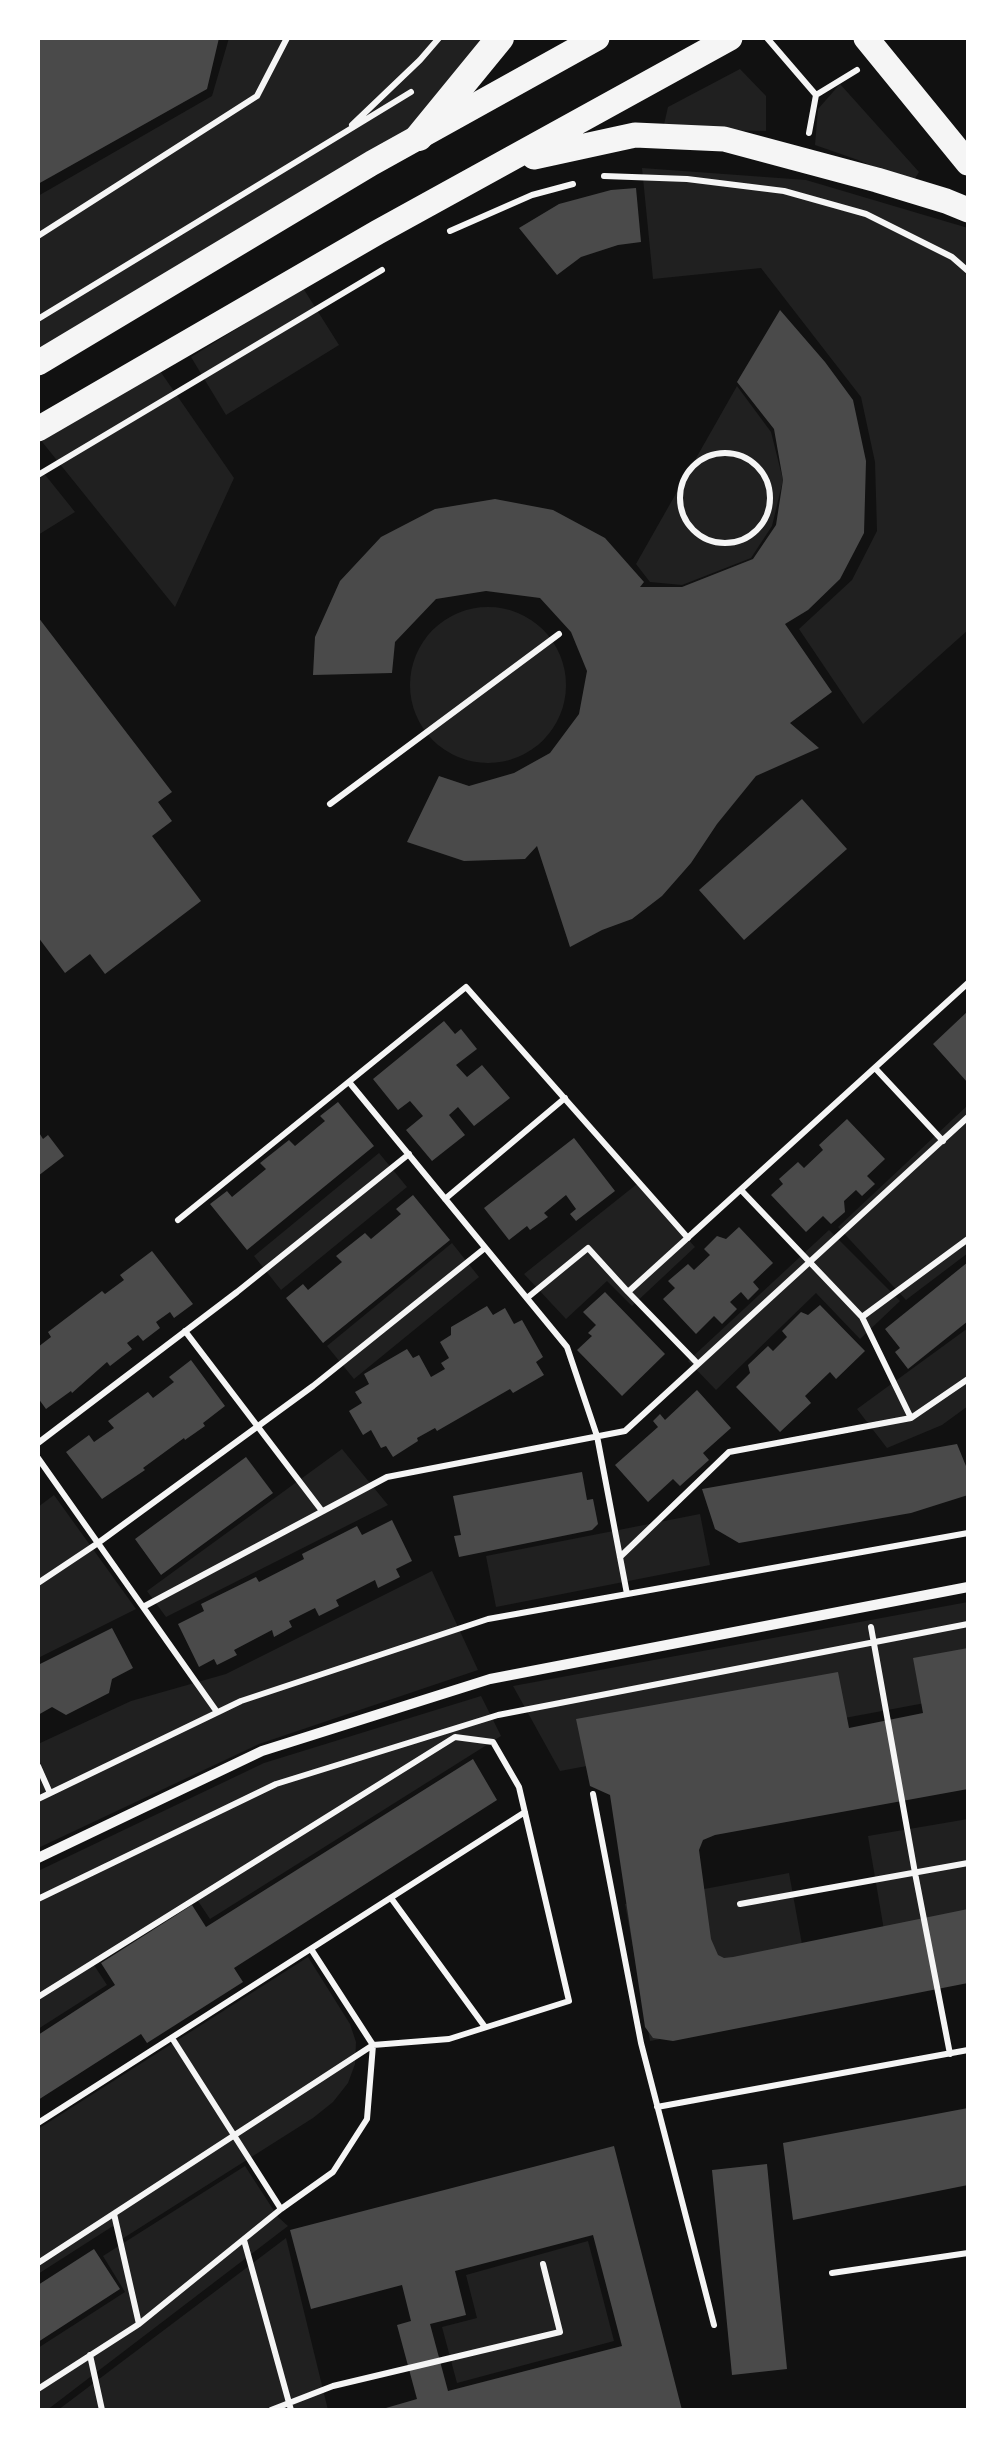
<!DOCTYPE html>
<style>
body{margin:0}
#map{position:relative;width:1006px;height:2448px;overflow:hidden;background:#111;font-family:Commissioner,sans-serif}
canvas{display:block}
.frame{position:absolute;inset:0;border:40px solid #fff;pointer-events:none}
</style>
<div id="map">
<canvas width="1006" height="2448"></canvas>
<div class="frame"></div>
</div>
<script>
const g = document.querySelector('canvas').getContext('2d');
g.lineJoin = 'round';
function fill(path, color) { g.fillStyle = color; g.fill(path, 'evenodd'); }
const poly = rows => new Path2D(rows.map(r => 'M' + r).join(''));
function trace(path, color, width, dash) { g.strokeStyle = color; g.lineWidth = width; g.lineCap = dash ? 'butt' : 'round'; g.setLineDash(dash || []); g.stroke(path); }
const green = poly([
 [229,38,493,38,415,133,38,351,38,196,212,96],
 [740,69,766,96,766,131,663,129,668,107],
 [840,84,919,172,912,183,858,160,815,145,818,109],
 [642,168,806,180,968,228,968,630,863,724,799,629,852,580,877,531,875,462,861,397,761,268,653,279],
 [303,288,339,345,226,415,191,357],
 [160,371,234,478,175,607,39,438],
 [737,386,771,432,783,480,772,526,751,558,682,585,650,582,636,564],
 [38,466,75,512,38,535],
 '410 685a78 78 0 1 1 156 0a78 78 0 1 1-156 0Z',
 [968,1105,968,1253,906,1300,838,1227],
 [379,1153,407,1187,281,1290,254,1256],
 [637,1184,695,1247,632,1306,607,1281,566,1319,524,1274],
 [829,1230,900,1301,860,1339,816,1293,716,1390,688,1361],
 [452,1243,479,1277,354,1379,327,1346],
 [968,1328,968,1406,942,1425,887,1448,857,1409],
 [342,1449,388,1505,166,1617,147,1591],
 [54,1495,136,1609,38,1658,38,1507],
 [700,1514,710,1565,496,1607,486,1556],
 [432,1571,478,1670,259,1744,38,1848,38,1744,131,1701,226,1674],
 [968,1602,968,1695,560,1771,513,1686],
 [481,1696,501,1736,210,1919,196,1898,92,1962,107,1985,38,2029,38,1871,264,1763],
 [968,1819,968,1976,894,1989,868,1836],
 [789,1873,814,2010,650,2041,625,1904],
 [308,1957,350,2024,356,2042,355,2064,348,2083,333,2102,313,2118,122,2239,113,2226,38,2274,38,2129],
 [245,2166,278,2217,288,2226,47,2410,38,2410,38,2348,125,2292,103,2256],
 [286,2238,328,2410,58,2410],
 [588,2241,614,2341,457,2383,442,2327,477,2318,466,2275]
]);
const building = poly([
 [38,38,219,38,207,89,38,184],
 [636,188,641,242,618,245,581,257,557,275,519,228,559,204,611,190],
 [780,310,825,362,853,400,866,461,864,533,840,579,808,610,785,624,832,692,790,723,819,748,756,776,717,824,691,863,662,896,632,919,602,930,570,947,537,846,525,859,464,861,407,842,439,776,469,786,514,773,550,753,579,714,587,671,571,632,540,598,486,591,436,599,395,642,392,673,313,675,315,637,340,581,381,537,435,509,495,499,553,510,605,538,644,582,640,587,682,587,753,559,776,525,783,480,774,429,737,382],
 [38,617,172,792,158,802,172,821,152,836,201,901,105,974,90,954,65,973,38,937],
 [802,799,847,849,744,940,699,890],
 [968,1011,968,1083,933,1044],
 [444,1021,455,1034,461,1029,477,1049,456,1065,467,1077,482,1065,510,1098,474,1126,458,1107,449,1115,465,1135,432,1161,406,1130,423,1116,410,1101,398,1110,373,1079],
 [338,1102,374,1146,247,1250,210,1204,227,1191,232,1197,266,1169,260,1163,289,1140,295,1146,325,1121,320,1116],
 [847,1119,885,1159,867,1176,875,1184,862,1196,856,1190,844,1201,845,1212,831,1224,823,1216,806,1232,771,1195,783,1184,779,1179,798,1162,804,1168,823,1150,819,1145],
 [38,1131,43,1139,48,1135,64,1156,38,1176],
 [574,1138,615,1191,576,1221,570,1214,576,1209,566,1195,544,1213,548,1217,530,1230,527,1226,509,1240,484,1208],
 [413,1195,450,1240,323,1343,286,1298,303,1284,308,1290,342,1262,336,1256,365,1233,371,1239,401,1214,396,1209],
 [739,1227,773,1263,753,1282,759,1289,748,1300,741,1292,730,1302,737,1309,722,1324,714,1316,696,1334,663,1299,675,1288,668,1281,688,1264,694,1270,710,1255,704,1249,717,1236,726,1239],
 [152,1251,193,1304,174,1318,170,1312,156,1322,160,1328,143,1341,138,1335,127,1343,132,1349,110,1366,107,1362,72,1393,71,1391,46,1409,38,1398,38,1347,51,1337,48,1332,102,1291,105,1294,124,1280,120,1275],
 [968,1262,968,1321,908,1369,895,1352,900,1348,885,1329],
 [605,1292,665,1354,622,1396,577,1350,592,1336,588,1333,596,1325,583,1312],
 [820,1305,865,1351,836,1379,830,1372,805,1396,811,1403,780,1432,736,1387,750,1373,748,1365,768,1346,773,1351,787,1337,782,1331,801,1312,808,1315],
 [487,1306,493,1315,505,1308,514,1324,522,1320,543,1357,536,1362,544,1375,513,1393,510,1389,437,1431,435,1428,417,1438,418,1441,393,1457,386,1446,381,1448,371,1430,363,1435,349,1411,362,1403,355,1392,369,1384,364,1374,407,1349,413,1358,419,1355,431,1377,445,1369,441,1363,449,1358,440,1342,451,1335,451,1327],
 [191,1360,225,1406,203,1423,205,1426,185,1440,184,1438,143,1468,145,1470,102,1499,66,1452,89,1435,94,1442,114,1428,108,1421,148,1392,153,1398,174,1382,169,1377],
 [697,1390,731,1428,703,1453,709,1460,680,1486,673,1479,648,1502,615,1465,658,1427,653,1421,660,1414,665,1420],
 [957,1444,968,1471,968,1495,911,1513,739,1543,715,1529,702,1489],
 [246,1457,273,1493,161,1575,135,1539],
 [582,1472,587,1500,593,1499,598,1524,592,1530,459,1557,454,1536,461,1535,453,1496],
 [392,1520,412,1561,396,1569,400,1577,378,1588,375,1580,336,1600,339,1606,319,1616,315,1608,289,1621,292,1627,274,1637,272,1630,234,1650,237,1655,217,1665,214,1659,199,1667,178,1624,204,1611,201,1604,256,1577,259,1582,304,1559,302,1554,357,1526,362,1535],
 [112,1628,133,1668,112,1679,109,1693,66,1715,52,1707,38,1715,38,1665],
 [968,1648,968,1789,715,1835,703,1840,699,1850,711,1939,718,1955,724,1958,733,1957,968,1909,968,1983,673,2041,653,2038,645,2027,610,1795,590,1786,576,1719,838,1672,849,1728,923,1713,913,1658],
 [473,1759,497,1800,234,1968,243,1982,147,2043,141,2034,38,2100,38,2035,115,1985,101,1963,192,1905,206,1927],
 [968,2108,968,2185,793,2220,783,2143],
 [614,2146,682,2410,379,2410,417,2399,397,2325,411,2321,402,2285,311,2309,290,2230],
 [593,2235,622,2346,448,2391,430,2324,466,2315,455,2271],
 [767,2164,787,2369,732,2375,712,2170],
 [94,2249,120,2289,38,2342,38,2285]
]);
const path = poly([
 [767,38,816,95,857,70],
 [352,125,420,60,439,38],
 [809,133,816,95],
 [604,176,687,179,784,191,866,214,952,257,968,271],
 [450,231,532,195,573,184],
 [38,236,257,96,287,38],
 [38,319,411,92],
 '680 498a45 45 0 1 1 90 0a45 45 0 1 1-90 0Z',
 [38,475,382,270],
 [330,804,559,634],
 [875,1068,943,1141],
 [349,1082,567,1347,597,1436,627,1594],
 [741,1190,862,1317,968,1239],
 [445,1199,565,1098],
 [178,1220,466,987,688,1238],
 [527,1298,588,1248,628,1292],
 [862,1317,911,1418],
 [185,1331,322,1511],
 [698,1364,628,1292,968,983],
 [38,1443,237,1292,409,1154],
 [38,1458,217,1712],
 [620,1557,729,1452,911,1418,968,1379],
 [38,1583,98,1543,313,1386,485,1248],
 [143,1607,387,1477,625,1431,968,1117],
 [871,1627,915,1873,950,2054],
 [38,1766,50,1793],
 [593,1794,641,2043,714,2325],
 [38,1799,241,1701,488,1619,968,1533],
 [391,1898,485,2027],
 [38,1899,276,1784,498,1715,968,1624],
 [740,1904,968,1863],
 [38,1997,455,1737,493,1742,519,1787,569,2001,449,2039,373,2045,38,2263],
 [172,2038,281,2209,333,2172,367,2119,373,2045,311,1949],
 [657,2107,968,2050],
 [38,2123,525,1812],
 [244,2240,291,2410],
 [832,2273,968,2253],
 [139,2324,281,2209],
 [90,2355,102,2410],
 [38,2389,139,2324,114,2214],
 [271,2410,333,2386,560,2332,543,2264]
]);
const minor = poly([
 [38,1858,262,1751,490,1679,968,1587]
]);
const primary = poly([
 [866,38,968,163],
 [534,157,635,135,724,139,877,180,946,201,968,210],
 [38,363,372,163,597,38],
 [38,429,378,232,730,38]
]);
const trunk = poly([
 [419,137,500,38]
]);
fill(green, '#202020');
fill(building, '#4a4a4a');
trace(path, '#f5f5f5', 6);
trace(minor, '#f5f5f5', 10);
trace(primary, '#f5f5f5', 25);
trace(trunk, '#f5f5f5', 28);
</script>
